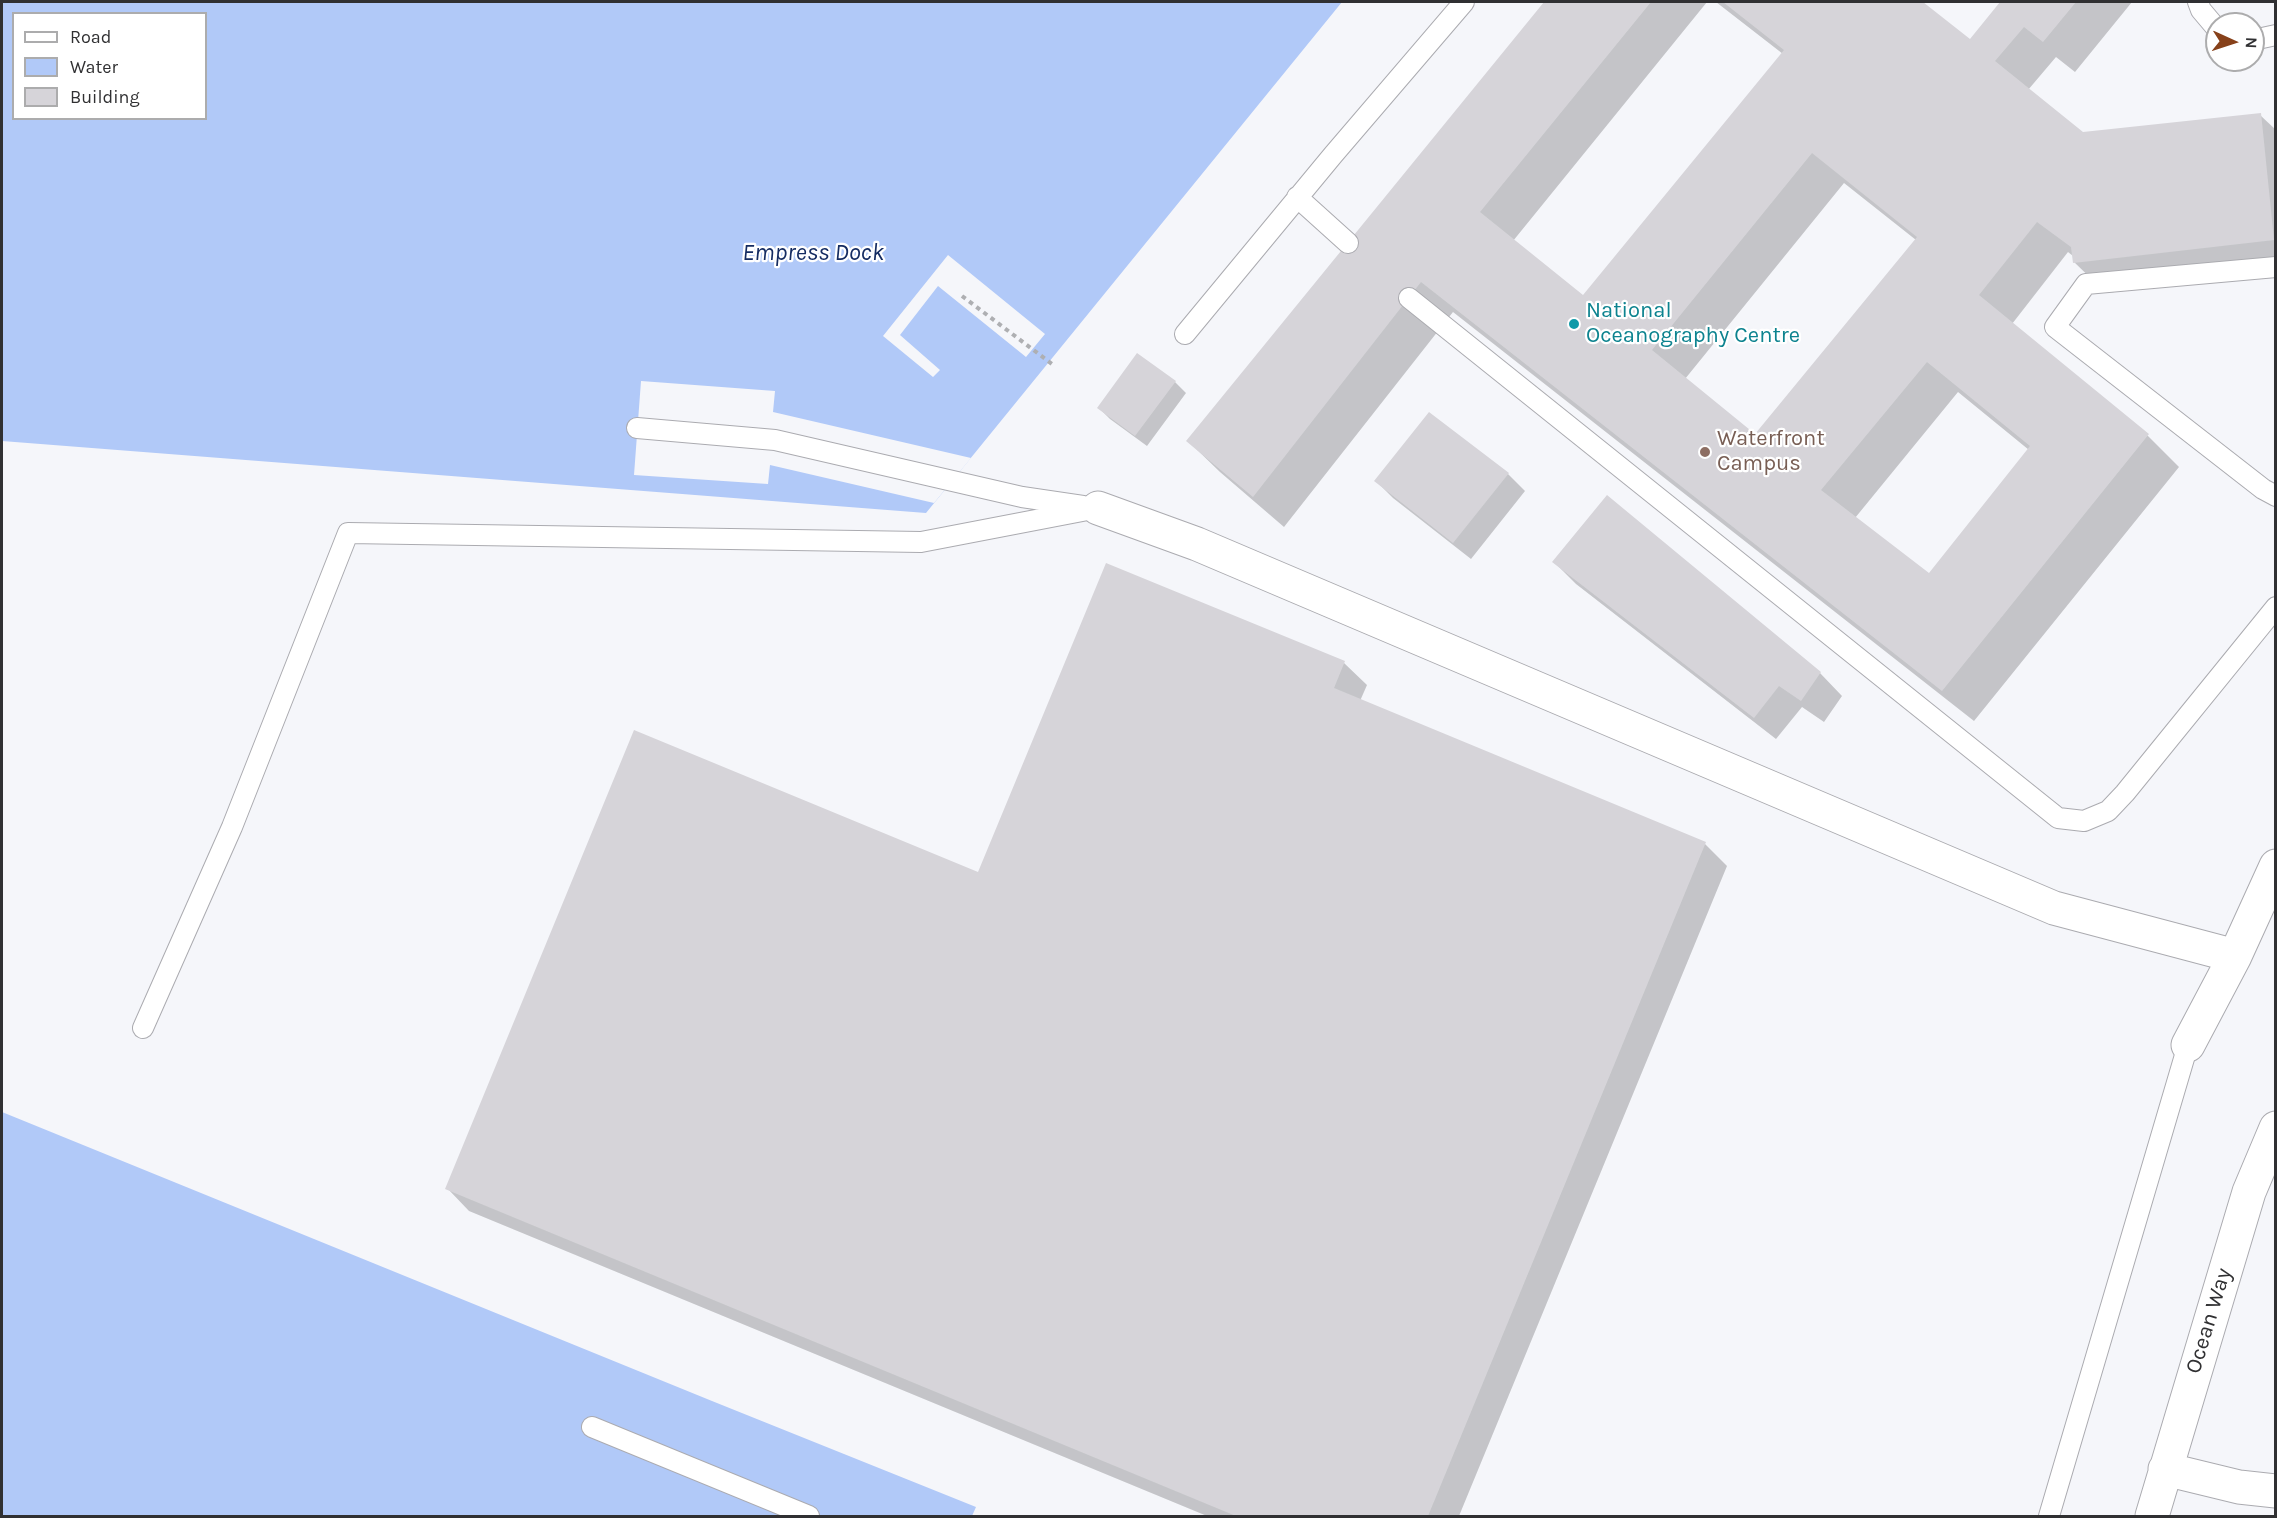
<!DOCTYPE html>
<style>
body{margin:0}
#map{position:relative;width:2277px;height:1518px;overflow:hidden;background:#f5f6fa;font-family:Karla,sans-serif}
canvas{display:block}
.frame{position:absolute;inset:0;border:3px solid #303032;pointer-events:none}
.legend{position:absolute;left:12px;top:12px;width:195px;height:108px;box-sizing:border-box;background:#fff;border:2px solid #acacad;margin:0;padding:8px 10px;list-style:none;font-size:18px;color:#303032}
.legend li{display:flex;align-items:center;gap:12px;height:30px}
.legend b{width:30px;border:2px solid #acacad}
.north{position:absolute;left:2205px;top:12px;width:60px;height:60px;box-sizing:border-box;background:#fff;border:2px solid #acacad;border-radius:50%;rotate:93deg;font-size:16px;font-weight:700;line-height:24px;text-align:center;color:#303032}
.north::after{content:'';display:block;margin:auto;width:21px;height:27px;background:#87411a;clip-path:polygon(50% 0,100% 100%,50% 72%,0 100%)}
</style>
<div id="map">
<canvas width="2277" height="1518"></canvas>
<div class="frame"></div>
<ul class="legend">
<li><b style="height:8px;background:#fff"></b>Road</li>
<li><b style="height:16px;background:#b1c9f8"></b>Water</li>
<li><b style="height:16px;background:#d6d4d9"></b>Building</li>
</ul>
<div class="north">N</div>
</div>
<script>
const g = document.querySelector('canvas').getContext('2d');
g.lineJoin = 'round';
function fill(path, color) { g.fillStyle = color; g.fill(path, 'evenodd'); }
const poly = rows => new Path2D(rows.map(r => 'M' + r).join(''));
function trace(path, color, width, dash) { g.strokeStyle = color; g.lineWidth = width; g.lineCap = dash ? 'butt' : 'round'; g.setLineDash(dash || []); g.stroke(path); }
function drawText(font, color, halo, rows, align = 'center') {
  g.font = font + ' Karla,sans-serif'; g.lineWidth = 4.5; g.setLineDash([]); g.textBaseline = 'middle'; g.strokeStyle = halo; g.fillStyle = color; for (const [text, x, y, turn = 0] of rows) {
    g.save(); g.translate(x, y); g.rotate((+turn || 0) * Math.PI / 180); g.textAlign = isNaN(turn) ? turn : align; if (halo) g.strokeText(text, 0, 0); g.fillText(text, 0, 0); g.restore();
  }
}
const water = poly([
 [2,2,1342,2,926,513,2,441],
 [14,14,206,14,206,118,14,118],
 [2,1112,712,1401,976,1507,972,1516,2,1516]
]);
const pier = poly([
 [948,255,1045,334,1026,357,938,286,900,335,940,370,933,377,883,336],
 [641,381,775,391,773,412,971,458,934,503,770,465,768,484,634,475]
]);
const shadow = poly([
 [1545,2,1707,2,1513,241,1584,297,1783,54,1716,2,1921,2,1970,41,2002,2,2132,2,2075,72,2056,57,2028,90,2082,133,2260,115,2276,130,2276,274,2106,293,2074,262,2073,256,2068,252,2012,324,2148,436,2179,467,1974,721,1453,312,1284,527,1220,472,1188,441],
 [1844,183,1916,240,1756,436,1685,379],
 [1958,392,2029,450,1929,575,1855,518],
 [1175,382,1186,393,1147,446,1110,419,1099,408],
 [1430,414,1508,474,1525,491,1471,559,1393,498,1376,481],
 [1554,562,1820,673,1842,696,1824,722,1802,707,1776,739,1576,584],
 [1107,565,1344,663,1367,685,1360,701,1705,844,1727,866,1459,1516,1207,1516,469,1211,447,1188,979,874]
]);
const building = poly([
 [1544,2,1651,2,1480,212,1583,295,1784,50,1723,2,1923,2,1970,39,2000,2,2076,2,2043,42,2024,27,1995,61,2083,132,2261,113,2274,240,2073,263,2071,247,2037,222,1979,295,2149,434,1942,691,1421,282,1253,497,1186,441],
 [1812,153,1917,237,1755,434,1652,350],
 [1927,362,2030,446,1929,573,1821,490],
 [1137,353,1176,381,1135,436,1097,408],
 [1429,412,1509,473,1453,543,1374,481],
 [1607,495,1821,672,1801,701,1779,686,1754,718,1552,562],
 [1106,563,1345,661,1334,688,1706,842,1428,1516,1236,1516,445,1189,634,730,978,872]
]);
const path = poly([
 [962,296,1052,364]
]);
const lane = poly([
 [2198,2,2201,10,2217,29],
 [2253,40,2276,35],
 [1297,197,1348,243],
 [2276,267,2086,284,2055,327,2263,489,2276,496],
 [1409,298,2058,818,2084,821,2108,811,2125,793,2276,607],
 [1185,334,1333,155,1464,2],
 [637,428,775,440,1022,497,1083,506],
 [143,1028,232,827,348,533,921,542,1098,508],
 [592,1427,809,1516],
 [2049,1516,2188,1045]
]);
const street = poly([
 [1098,508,1197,544,2054,908,2235,956],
 [2188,1045,2235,956,2276,866],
 [2165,1469,2239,1487,2276,1491],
 [2152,1516,2249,1192,2276,1128]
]);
const markers = [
 [1574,324,6,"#0f9aa8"],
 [1705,452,6,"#8d6e63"]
];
const cultureNames = [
 ["National",1586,311],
 ["Oceanography Centre",1586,336]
];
const educationNames = [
 ["Waterfront",1717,439],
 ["Campus",1717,464]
];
const streetNames = [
 ["Ocean Way",2209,1321,-73]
];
const waterNames = [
 ["Empress Dock",813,253]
];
fill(water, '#b1c9f8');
fill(pier, '#f5f6fa');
fill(shadow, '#0003');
fill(building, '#d6d4d9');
trace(lane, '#ababb0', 22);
trace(street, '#ababb0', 35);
trace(path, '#aeafb2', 4, [4.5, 4.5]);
trace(lane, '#fff', 20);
trace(street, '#fff', 33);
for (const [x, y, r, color] of markers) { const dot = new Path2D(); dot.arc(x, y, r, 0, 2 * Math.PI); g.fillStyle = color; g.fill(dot); trace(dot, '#fff', 2); }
drawText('22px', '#0d838f', '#fff', cultureNames, 'left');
drawText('22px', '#785e54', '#fff', educationNames, 'left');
drawText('22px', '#303032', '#fff', streetNames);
drawText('italic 24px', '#152c62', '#fff', waterNames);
</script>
